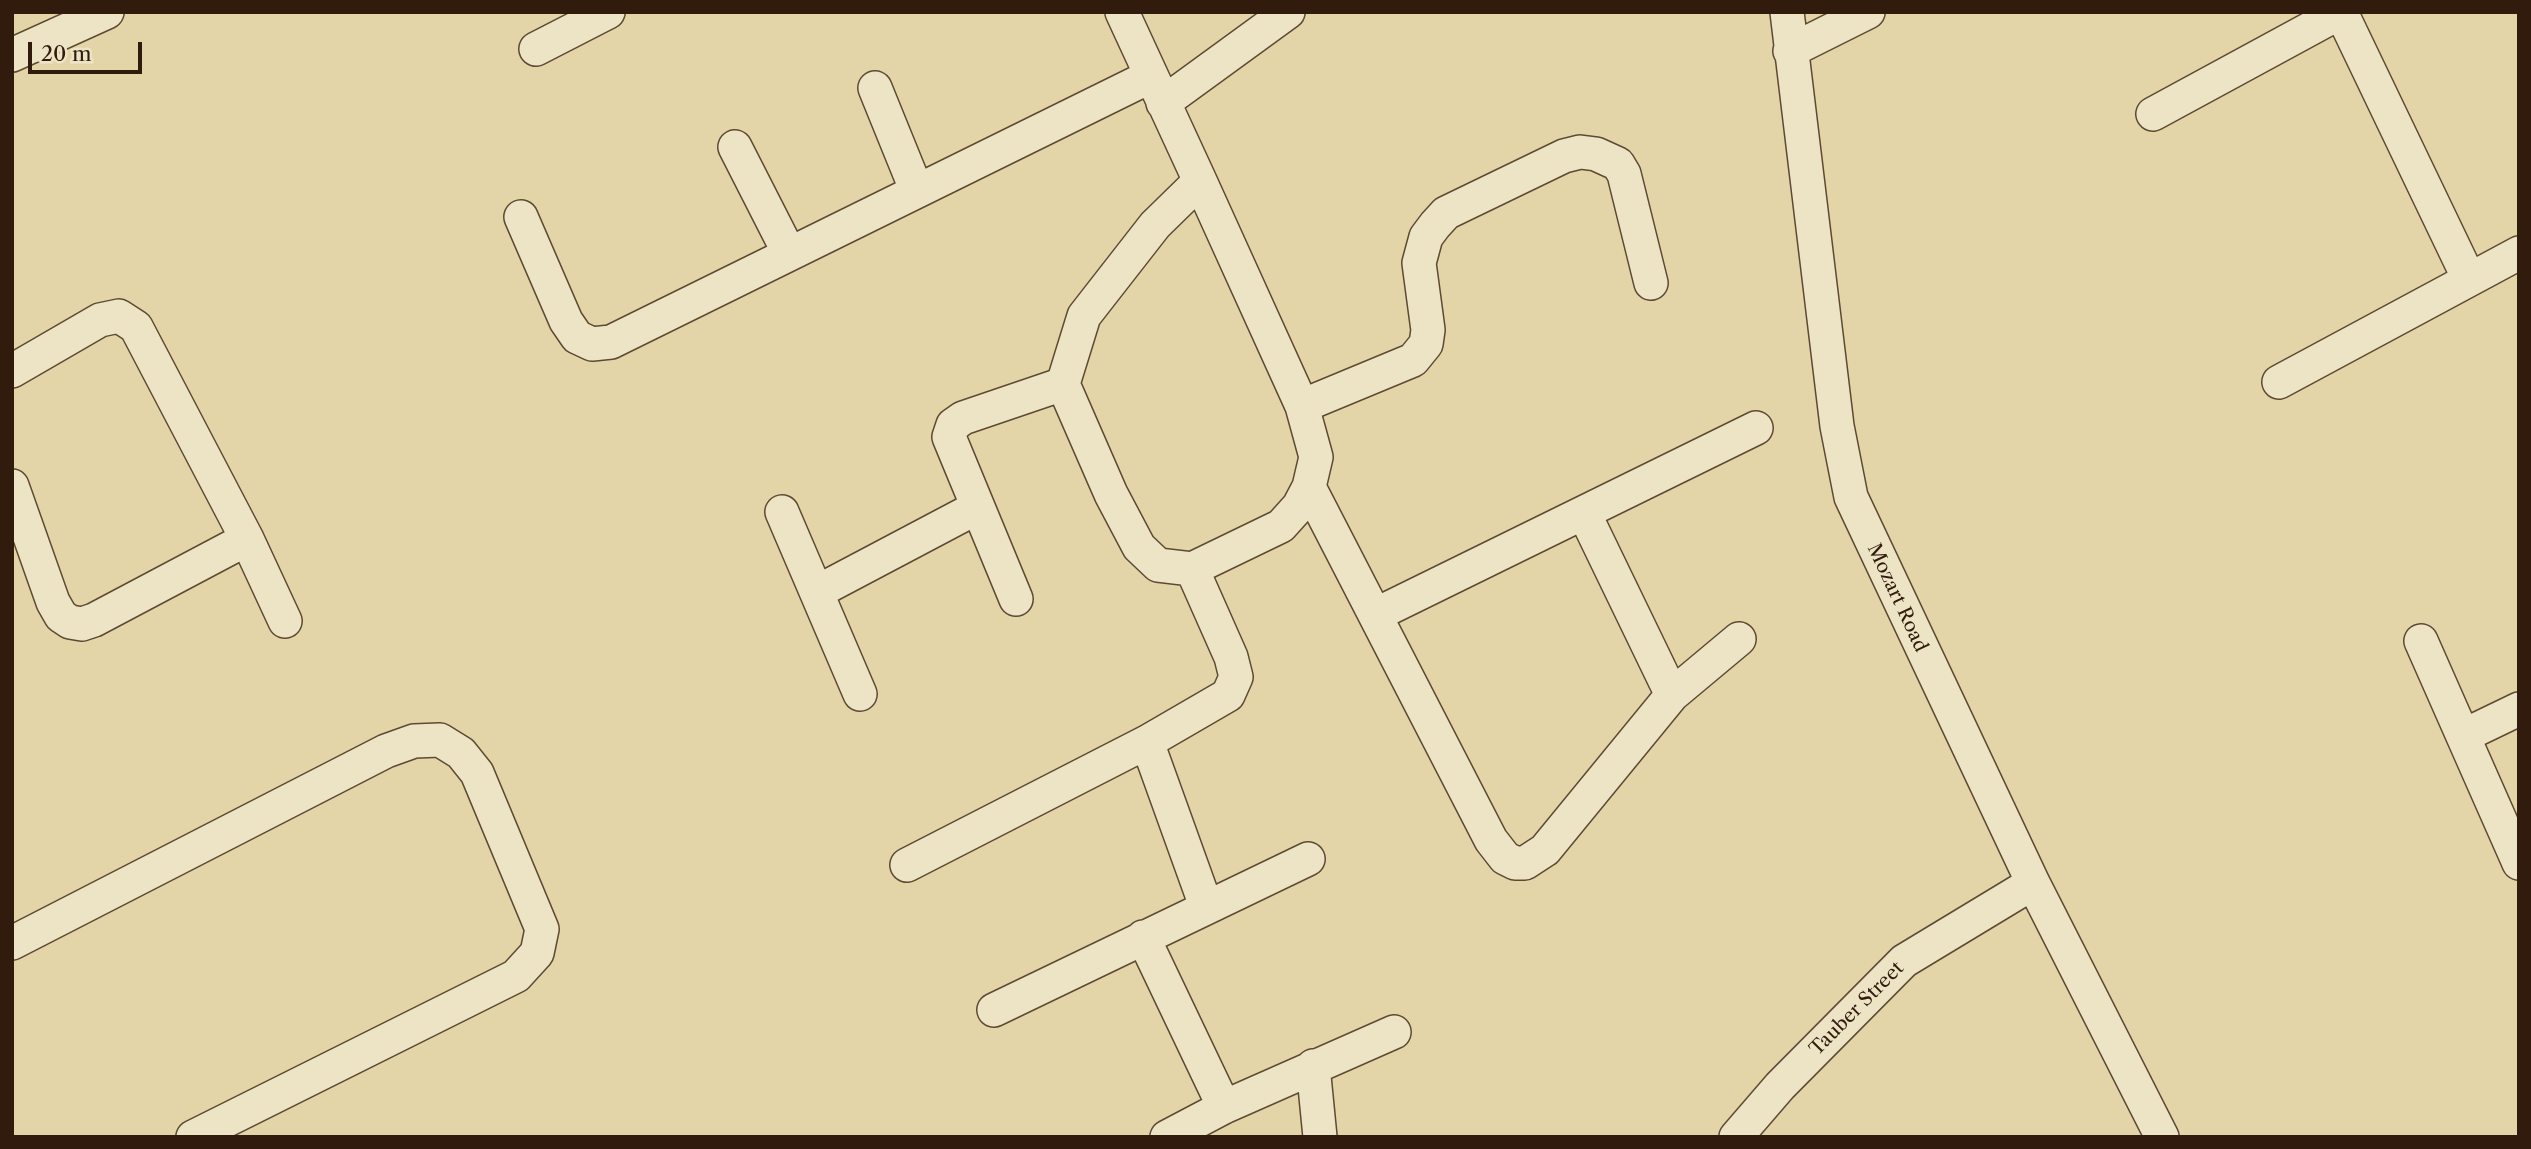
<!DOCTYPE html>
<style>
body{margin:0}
#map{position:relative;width:2531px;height:1149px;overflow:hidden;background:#e3d5a8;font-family:"Libre Caslon Text",serif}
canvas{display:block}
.frame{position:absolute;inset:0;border:14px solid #301b0c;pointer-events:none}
.scale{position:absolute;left:28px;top:42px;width:114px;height:32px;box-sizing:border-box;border:4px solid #301b0c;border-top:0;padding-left:9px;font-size:21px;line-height:24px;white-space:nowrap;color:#301b0c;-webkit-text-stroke:5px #ede4c6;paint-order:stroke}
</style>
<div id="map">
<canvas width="2531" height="1149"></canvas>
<div class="frame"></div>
<div class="scale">20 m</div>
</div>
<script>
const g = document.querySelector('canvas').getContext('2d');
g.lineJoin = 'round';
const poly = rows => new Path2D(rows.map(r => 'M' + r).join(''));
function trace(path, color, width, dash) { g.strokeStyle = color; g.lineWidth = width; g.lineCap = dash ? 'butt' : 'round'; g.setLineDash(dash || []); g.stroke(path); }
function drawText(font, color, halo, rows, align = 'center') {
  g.font = font + ' "Libre Caslon Text",serif'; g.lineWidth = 5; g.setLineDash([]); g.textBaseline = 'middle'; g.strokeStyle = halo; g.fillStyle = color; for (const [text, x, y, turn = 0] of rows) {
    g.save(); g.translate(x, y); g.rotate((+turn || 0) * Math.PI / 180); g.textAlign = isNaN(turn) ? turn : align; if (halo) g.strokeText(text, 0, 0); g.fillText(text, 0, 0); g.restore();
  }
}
const minor = poly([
 [1122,12,1200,181,1302,406,1316,457,1309,487,1299,506,1281,526,1192,569,1158,565,1139,547,1111,494,1063,384,1084,316,1155,225,1200,181],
 [1787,12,1837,426,1851,497,2033,883,2162,1137],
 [536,49,608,12],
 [1790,51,1868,12],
 [12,55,107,12],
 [875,88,916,189],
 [1163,103,1288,12],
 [2153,114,2341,12,2469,279],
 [735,147,789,253],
 [521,217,566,321,577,337,592,344,611,342,1151,76],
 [12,371,100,320,119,316,136,327,247,539,285,621],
 [2279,382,2519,253],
 [1302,406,1413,360,1426,344,1428,330,1419,263,1426,237,1435,225,1446,213,1564,156,1580,152,1596,154,1618,164,1624,174,1651,283],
 [12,486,53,602,61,616,70,622,82,624,94,620,247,539],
 [1309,487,1491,840,1505,858,1515,863,1525,863,1545,850,1672,695,1739,639],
 [782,512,860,694],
 [1584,513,1672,695],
 [817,592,976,508],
 [1016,599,949,437,953,425,963,418,1063,384],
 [1377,614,1756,428],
 [2421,641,2519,863],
 [2463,736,2519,709],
 [1147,742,1206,906],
 [907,865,1147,742,1228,695,1236,677,1231,657,1192,569],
 [1143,937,1224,1107],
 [12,943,386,751,414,741,440,740,461,753,477,773,542,929,537,953,516,976,193,1137],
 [994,1010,1308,859],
 [1313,1066,1320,1137],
 [1167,1137,1224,1107,1394,1032],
 [1736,1137,1780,1086,1904,961,2033,883]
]);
const streetNames = [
 ["Mozart Road",1897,598,65],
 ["Tauber Street",1857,1009,-45]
];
trace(minor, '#5d4a33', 36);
trace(minor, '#ede4c6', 33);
drawText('19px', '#301b0c', '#ede4c6', streetNames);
</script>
